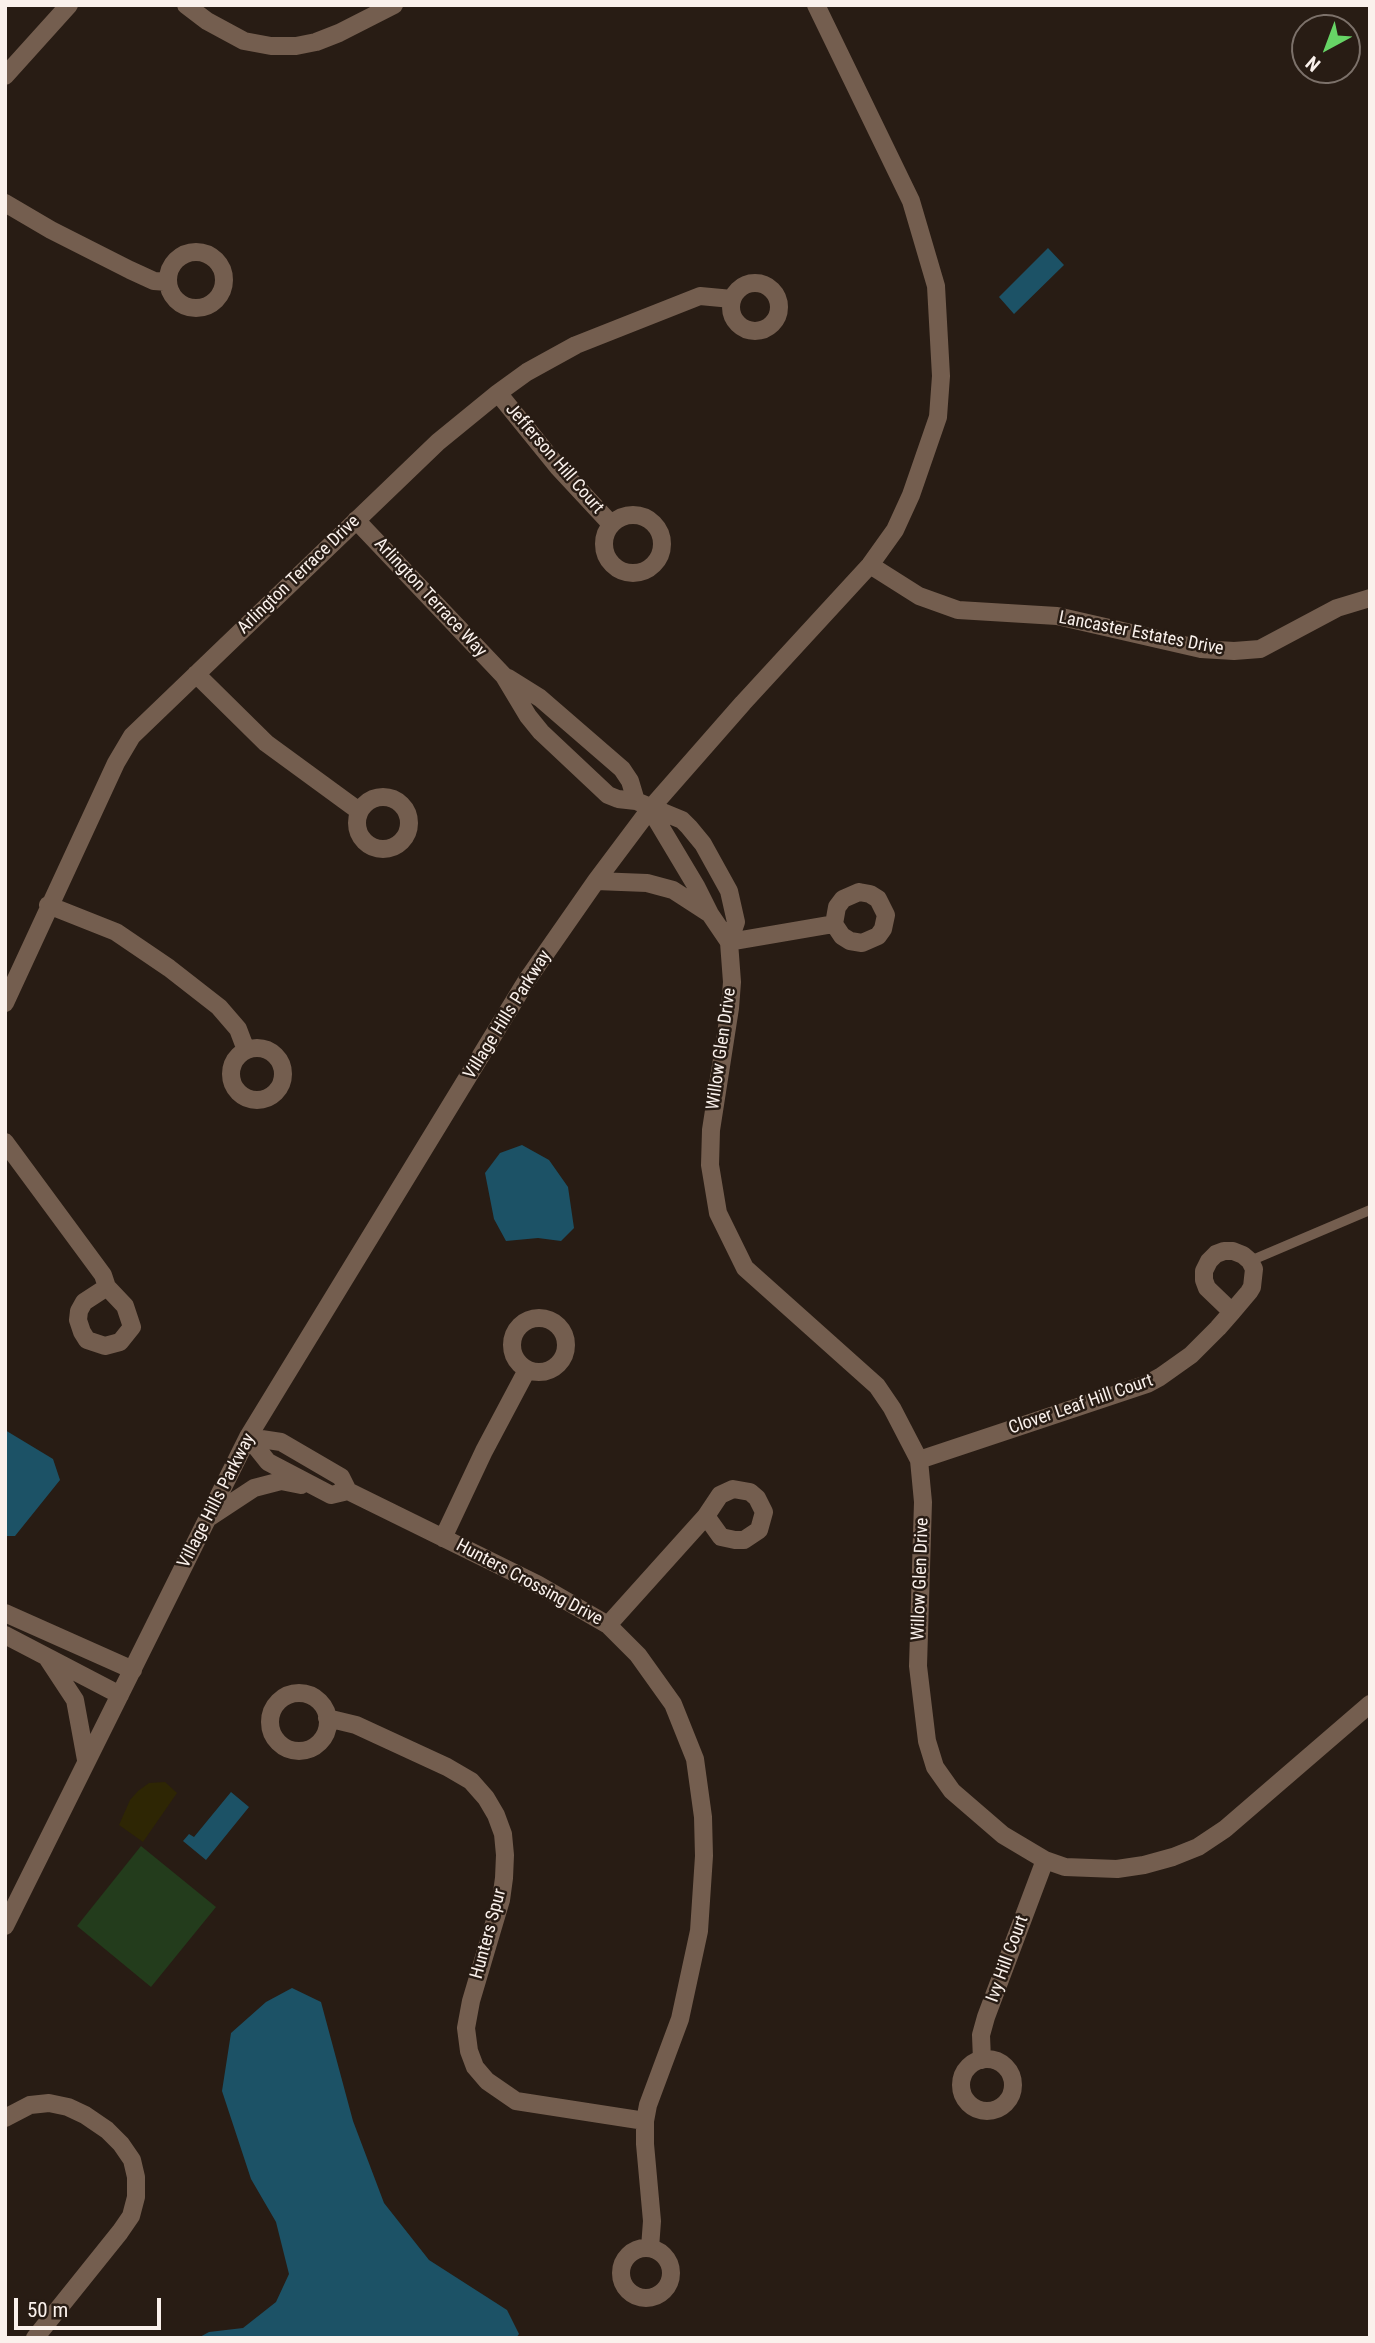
<!DOCTYPE html>
<style>
body{margin:0}
#map{position:relative;width:1375px;height:2343px;overflow:hidden;background:#281c14;font-family:"Roboto Condensed",sans-serif}
canvas{display:block}
.frame{position:absolute;inset:0;border:7px solid #faf1ec;pointer-events:none}
.north{position:absolute;left:1291px;top:14px;width:70px;height:70px;box-sizing:border-box;background:#281c14;border:2px solid #7c716a;border-radius:50%;rotate:221deg;font-size:19px;font-weight:700;line-height:28px;text-align:center;color:#faf1ec}
.north::after{content:'';display:block;margin:auto;width:24px;height:32px;background:#67d466;clip-path:polygon(50% 0,100% 100%,50% 72%,0 100%)}
.scale{position:absolute;left:14px;top:2298px;width:147px;height:32px;box-sizing:border-box;border:4px solid #faf1ec;border-top:0;padding-left:9px;font-size:21px;line-height:24px;white-space:nowrap;color:#faf1ec;-webkit-text-stroke:5px #281c14;paint-order:stroke}
</style>
<div id="map">
<canvas width="1375" height="2343"></canvas>
<div class="frame"></div>
<div class="north">N</div>
<div class="scale">50 m</div>
</div>
<script>
const g = document.querySelector('canvas').getContext('2d');
g.lineJoin = 'round';
function fill(path, color) { g.fillStyle = color; g.fill(path, 'evenodd'); }
const poly = rows => new Path2D(rows.map(r => 'M' + r).join(''));
function trace(path, color, width, dash) { g.strokeStyle = color; g.lineWidth = width; g.lineCap = dash ? 'butt' : 'round'; g.setLineDash(dash || []); g.stroke(path); }
function drawText(font, color, halo, rows, align = 'center') {
  g.font = font + ' "Roboto Condensed",sans-serif'; g.lineWidth = 5; g.setLineDash([]); g.textBaseline = 'middle'; g.strokeStyle = halo; g.fillStyle = color; for (const [text, x, y, turn = 0] of rows) {
    g.save(); g.translate(x, y); g.rotate((+turn || 0) * Math.PI / 180); g.textAlign = isNaN(turn) ? turn : align; if (halo) g.strokeText(text, 0, 0); g.fillText(text, 0, 0); g.restore();
  }
}
const green = poly([
 [141,1846,216,1907,151,1987,77,1926]
]);
const sand = poly([
 [165,1782,177,1793,143,1842,119,1825,130,1800,138,1791,149,1783]
]);
const water = poly([
 [1048,248,1064,265,1014,314,999,297],
 [522,1145,549,1160,568,1187,574,1228,561,1241,538,1238,506,1241,494,1219,485,1173,500,1153],
 [5,1430,53,1459,60,1480,15,1536,5,1536],
 [231,1792,249,1807,206,1860,183,1841,189,1834,194,1837],
 [292,1988,321,2002,353,2121,384,2203,429,2260,507,2310,519,2334,516,2338,198,2338,209,2332,243,2328,276,2302,289,2274,276,2222,251,2179,222,2091,231,2033,266,2002]
]);
const lane = poly([
 [1250,1261,1370,1210]
]);
const street = poly([
 [186,5,207,21,244,41,271,46,296,46,316,42,339,33,394,5],
 [5,76,69,5],
 [5,203,51,230,130,270,154,281,168,282],
 '168 280a28 28 0 1 1 56 0a28 28 0 1 1-56 0Z',
 '731 307a24 24 0 1 1 48 0a24 24 0 1 1-48 0Z',
 [498,393,558,467,611,524],
 '604 544a29 29 0 1 1 58 0a29 29 0 1 1-58 0Z',
 [356,520,504,676,528,716,541,732,608,795,618,799,636,801,682,820,689,827,703,844,729,891,736,922,729,942,834,924],
 [870,565,919,596,958,610,1057,616,1201,649,1234,651,1260,649,1337,608,1370,598],
 [196,674,266,743,359,811],
 [508,678,540,698,622,769,630,781,636,801],
 '357 823a26 26 0 1 1 52 0a26 26 0 1 1-52 0Z',
 [650,809,696,886,710,914,729,942,732,982,730,1008,711,1130,710,1165,718,1213,745,1268,877,1386,892,1408,919,1460,923,1502,918,1666,927,1741,935,1767,952,1791,1003,1835,1045,1860,1065,1867,1117,1869,1144,1865,1173,1857,1198,1847,1225,1829,1370,1704],
 [596,881,647,883,673,890,710,914],
 [859,892,870,894,878,899,886,915,883,929,878,936,862,943,850,941,842,936,834,924,837,907,843,899,859,892],
 [48,905,116,932,169,968,219,1007,238,1029,246,1050],
 [5,1003,116,763,132,736,438,442,498,393,527,372,576,345,619,328,700,296,732,299],
 '231 1074a26 26 0 1 1 52 0a26 26 0 1 1-52 0Z',
 [5,1142,103,1275,107,1287,125,1306,132,1327,120,1342,105,1346,87,1340,82,1332,78,1320,79,1311,84,1302,107,1287],
 '512 1345a27 27 0 1 1 54 0a27 27 0 1 1-54 0Z',
 [248,1437,268,1462,331,1495,348,1491,537,1584,608,1625,638,1655,673,1704,695,1759,703,1817,704,1856,699,1931,680,2019,648,2105,645,2121,645,2144,652,2221,650,2248],
 [248,1437,281,1442,341,1477,348,1491],
 [919,1460,1147,1384,1160,1377,1191,1355,1218,1328,1232,1312,1249,1292,1252,1287,1254,1269,1250,1261,1243,1255,1233,1251,1224,1251,1216,1254,1209,1261,1204,1271,1204,1280,1207,1288,1232,1312],
 [210,1517,254,1488,281,1481,301,1485],
 [443,1538,484,1451,527,1370],
 [5,1613,133,1670],
 [608,1625,706,1516,720,1495,733,1489,750,1492,757,1498,764,1512,759,1530,744,1540,735,1540,721,1537,706,1516],
 [5,1635,120,1695],
 [48,1659,75,1700,86,1760],
 '270 1722a29 29 0 1 1 58 0a29 29 0 1 1-58 0Z',
 [327,1718,356,1725,447,1767,471,1781,486,1798,496,1815,503,1834,505,1855,504,1878,501,1900,471,2001,466,2028,469,2051,475,2067,487,2081,516,2101,645,2121],
 [5,1926,248,1437,527,980,596,881,650,809,743,703,870,565,895,530,911,495,938,417,941,376,936,286,911,201,816,5],
 '961 2085a26 26 0 1 1 52 0a26 26 0 1 1-52 0Z',
 [982,2060,981,2035,986,2017,1045,1860],
 [5,2118,30,2105,49,2103,68,2107,85,2115,107,2130,121,2144,132,2160,136,2177,136,2197,131,2216,120,2232,35,2338],
 '621 2273a25 25 0 1 1 50 0a25 25 0 1 1-50 0Z'
]);
const streetNames = [
 ["Jefferson Hill Court",554,459,49],
 ["Arlington Terrace Drive",299,575,-44],
 ["Arlington Terrace Way",430,598,47],
 ["Lancaster Estates Drive",1141,634,11],
 ["Village Hills Parkway",508,1015,-58],
 ["Willow Glen Drive",722,1049,-82],
 ["Clover Leaf Hill Court",1081,1405,-19],
 ["Village Hills Parkway",217,1501,-63],
 ["Willow Glen Drive",921,1579,-88],
 ["Hunters Crossing Drive",529,1583,28],
 ["Hunters Spur",489,1934,-75],
 ["Ivy Hill Court",1008,1959,-70]
];
fill(green, '#233c1c');
fill(sand, '#2e2604');
fill(water, '#1c5266');
trace(lane, '#745e4f', 10);
trace(street, '#745e4f', 18);
drawText('18px', '#faf1ec', '#281c14', streetNames);
</script>
